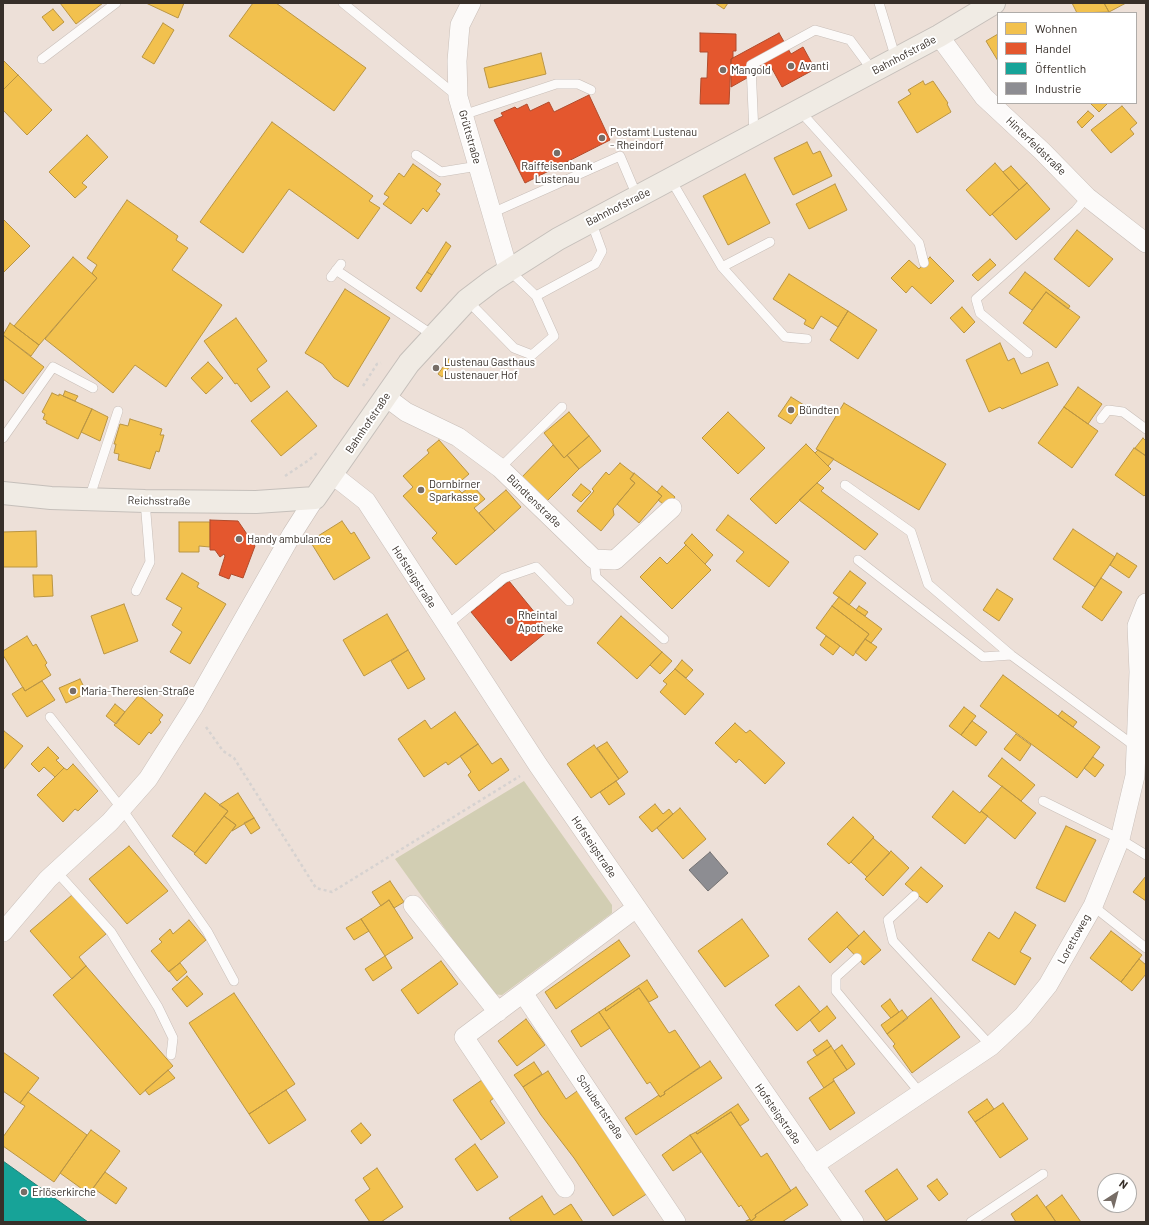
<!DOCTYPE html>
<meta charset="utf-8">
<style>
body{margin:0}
#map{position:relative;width:1149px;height:1225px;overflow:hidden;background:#ede0d8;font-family:Barlow,sans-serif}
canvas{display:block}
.frame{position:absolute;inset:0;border:4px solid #372f29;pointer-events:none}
.legend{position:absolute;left:997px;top:12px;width:140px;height:92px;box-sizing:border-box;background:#fff;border:1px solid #afaca9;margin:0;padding:5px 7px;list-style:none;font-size:12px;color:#372f29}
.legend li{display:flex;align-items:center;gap:8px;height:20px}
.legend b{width:20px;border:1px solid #afaca9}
.north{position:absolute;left:1097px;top:1173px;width:40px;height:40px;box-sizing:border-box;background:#fff;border:1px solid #afaca9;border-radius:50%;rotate:36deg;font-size:11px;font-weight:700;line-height:16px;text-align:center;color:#372f29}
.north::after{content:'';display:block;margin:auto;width:14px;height:18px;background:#776d66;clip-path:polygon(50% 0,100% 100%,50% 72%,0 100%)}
</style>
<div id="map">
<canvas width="1149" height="1225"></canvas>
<div class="frame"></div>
<ul class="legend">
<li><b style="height:11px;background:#f2c14e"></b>Wohnen</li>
<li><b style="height:11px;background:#e4572e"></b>Handel</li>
<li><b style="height:11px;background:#17a398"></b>Öffentlich</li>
<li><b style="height:11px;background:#8d8d92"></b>Industrie</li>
</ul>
<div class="north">N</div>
</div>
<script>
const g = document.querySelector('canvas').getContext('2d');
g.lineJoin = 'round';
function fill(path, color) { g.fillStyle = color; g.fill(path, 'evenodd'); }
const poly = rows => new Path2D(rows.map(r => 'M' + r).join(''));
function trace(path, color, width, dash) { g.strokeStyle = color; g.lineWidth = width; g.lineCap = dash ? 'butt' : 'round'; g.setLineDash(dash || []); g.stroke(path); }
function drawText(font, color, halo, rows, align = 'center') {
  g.font = font + ' Barlow,sans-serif'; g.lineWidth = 4; g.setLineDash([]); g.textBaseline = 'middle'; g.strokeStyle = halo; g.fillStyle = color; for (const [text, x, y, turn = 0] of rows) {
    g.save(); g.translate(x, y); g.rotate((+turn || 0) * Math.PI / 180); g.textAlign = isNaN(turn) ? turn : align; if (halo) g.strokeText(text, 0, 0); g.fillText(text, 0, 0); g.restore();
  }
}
const green = poly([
 [524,781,612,905,612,913,502,995,492,994,395,859]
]);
const homes = poly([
 [60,3,103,3,76,24,60,3],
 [146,3,184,3,178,18,146,3],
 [253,3,276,3,366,68,334,111,229,36,253,3],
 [715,3,728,3,724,9,715,3],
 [1072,3,1104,3,1109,12,1077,13,1072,3],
 [1104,3,1126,3,1109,12,1104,3],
 [53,9,64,22,53,31,42,17,53,9],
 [163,23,174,30,154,64,142,57,163,23],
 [998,34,998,61,986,41,998,34],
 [541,53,546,74,489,88,484,68,541,53],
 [3,60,18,75,3,90,3,60],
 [18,75,52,110,27,135,3,110,3,90,18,75],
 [923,81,925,85,933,81,948,103,947,104,951,112,917,133,898,102,911,94,908,90,923,81],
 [1090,103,1108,103,1099,112,1090,103],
 [1122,106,1137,123,1130,129,1134,134,1111,153,1091,130,1122,106],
 [1088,111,1094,116,1082,128,1077,122,1088,111],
 [272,122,373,196,369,201,380,208,358,239,289,189,243,253,200,222,272,122],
 [87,135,108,157,82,183,87,187,75,198,49,172,87,135],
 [807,142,813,154,820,151,832,176,793,195,774,158,807,142],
 [995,163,1019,190,990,216,966,190,995,163],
 [413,164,441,184,436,191,440,194,427,212,423,208,411,224,383,204,389,197,384,194,399,173,404,177,413,164],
 [1011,166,1027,183,1019,190,1003,172,1011,166],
 [745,174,770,223,728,245,703,196,745,174],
 [1027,183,1050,209,1016,240,992,214,1027,183],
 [835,184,847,210,809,229,796,204,835,184],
 [127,200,178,236,176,240,188,248,172,270,222,305,166,387,135,365,113,393,45,339,97,278,92,273,97,265,87,258,127,200],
 [3,219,30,246,4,272,3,271,3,219],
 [1077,230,1113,259,1089,287,1054,259,1077,230],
 [446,242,451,246,432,275,427,272,446,242],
 [73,257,97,278,39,345,14,326,73,257],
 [930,257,954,281,931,304,912,286,906,293,891,278,909,260,919,269,930,257],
 [990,259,996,265,978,281,972,275,990,259],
 [427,272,432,275,421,292,416,288,427,272],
 [1025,272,1070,306,1068,309,1046,292,1032,310,1009,293,1025,272],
 [789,274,848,311,838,327,821,316,813,329,804,324,806,320,773,299,789,274],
 [345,289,390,318,348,387,334,378,323,364,305,353,345,289],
 [1046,292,1080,317,1056,348,1023,323,1046,292],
 [962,307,975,322,964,333,950,318,962,307],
 [848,311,877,330,858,359,830,340,848,311],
 [236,318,267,361,257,369,270,387,251,402,237,383,235,384,204,341,236,318],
 [10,323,39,345,31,356,3,335,10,323],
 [3,335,44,367,23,394,3,379,3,335],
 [1000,343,1008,361,1014,358,1021,374,1048,362,1058,385,1002,409,1000,407,989,412,966,360,1000,343],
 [449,359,453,362,442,377,438,374,449,359],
 [208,362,223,378,206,394,191,378,208,362],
 [1078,387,1102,404,1088,424,1064,407,1078,387],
 [65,391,78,396,75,401,63,396,65,391],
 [287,391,317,426,281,456,251,421,287,391],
 [52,393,59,396,59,394,92,409,78,439,46,423,47,421,43,419,45,414,42,412,52,393],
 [791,397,804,405,791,424,778,416,791,397],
 [844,403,946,464,919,510,816,449,844,403],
 [1064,407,1098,431,1072,468,1038,443,1064,407],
 [92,409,108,417,100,441,81,432,92,409],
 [569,412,589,436,564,458,544,433,569,412],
 [728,412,765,448,738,474,702,438,728,412],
 [130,419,162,429,160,435,164,435,159,452,156,451,150,469,118,460,119,454,114,453,116,444,114,444,120,424,128,426,130,419],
 [589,436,601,451,579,469,567,455,589,436],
 [1143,438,1146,441,1146,456,1135,448,1143,438],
 [439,440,469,474,455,486,462,493,472,485,485,499,474,508,495,531,456,565,432,538,437,533,403,496,413,487,403,476,429,453,427,450,439,440],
 [806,444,831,469,776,524,750,499,806,444],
 [553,445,564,458,567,455,579,469,546,502,521,478,553,445],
 [1134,448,1146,456,1146,494,1144,496,1115,475,1134,448],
 [818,450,834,459,828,466,815,453,818,450],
 [620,463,634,474,630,479,635,483,613,509,614,515,601,531,577,511,594,491,592,489,606,472,609,475,620,463],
 [634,473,662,496,639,523,617,504,635,483,630,479,634,473],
 [817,483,824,488,821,491,878,534,865,550,799,500,817,483],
 [581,484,591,492,581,502,572,495,581,484],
 [662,486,675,497,667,507,658,500,662,496,657,492,662,486],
 [506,490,521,507,495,531,479,513,506,490],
 [728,515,789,562,769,587,736,561,744,552,716,530,728,515],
 [342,521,351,534,354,532,370,558,334,580,310,541,342,521],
 [179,522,210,522,210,547,199,546,199,552,179,552,179,522],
 [1073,529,1115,557,1095,587,1053,559,1073,529],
 [36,531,37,567,3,567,3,532,36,531],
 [692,534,713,555,705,564,684,543,692,534],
 [686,545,711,570,672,609,640,577,660,557,667,564,686,545],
 [1117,553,1137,566,1129,578,1110,565,1117,553],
 [850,571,866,583,849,605,833,593,850,571],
 [182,573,199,583,197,587,226,604,190,664,170,652,182,632,172,625,182,608,166,599,182,573],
 [33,575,52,575,53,596,34,597,33,575],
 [1101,578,1122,592,1102,621,1082,607,1101,578],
 [997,589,1013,599,999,621,983,610,997,589],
 [839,597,882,629,871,643,865,639,869,634,832,606,839,597],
 [124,604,138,641,104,654,91,616,124,604],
 [832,606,869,634,853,656,816,628,832,606],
 [859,606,868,612,865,616,856,610,859,606],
 [387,614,408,650,364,676,343,640,387,614],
 [621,616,662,652,637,679,597,643,621,616],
 [27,636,33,646,36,644,47,663,45,665,51,675,25,691,3,655,3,651,27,636],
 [826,636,840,646,833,655,820,645,826,636],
 [865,639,877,647,866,661,855,652,865,639],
 [408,650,425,679,408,689,391,661,408,650],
 [662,652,672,661,660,674,650,665,662,652],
 [682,660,693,670,686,678,675,669,682,660],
 [675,669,704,694,685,715,660,692,667,684,663,681,675,669],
 [1003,675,1100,747,1077,778,980,706,1003,675],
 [80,679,87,693,66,703,59,688,80,679],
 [42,681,55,700,27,717,12,694,23,687,25,691,42,681],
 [139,695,163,715,159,720,161,722,151,734,149,732,139,745,114,725,139,695],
 [115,704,125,712,116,724,106,716,115,704],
 [964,707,976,716,961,735,949,726,964,707],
 [1062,711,1077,722,1073,727,1058,716,1062,711],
 [455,712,478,744,448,765,446,762,424,777,398,739,425,720,431,729,455,712],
 [972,721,987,732,976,746,961,735,972,721],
 [735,723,746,733,750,730,785,763,765,784,739,759,736,763,715,743,735,723],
 [4,731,23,746,3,770,3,732,4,731],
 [1016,734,1031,745,1020,761,1004,749,1016,734],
 [607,742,628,772,619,779,597,748,607,742],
 [478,744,492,764,501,758,509,770,479,791,468,775,471,772,460,756,478,744],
 [594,745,619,779,591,798,567,764,594,745],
 [48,747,59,758,56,760,64,768,55,777,44,767,39,772,31,764,48,747],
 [1093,757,1104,765,1095,777,1084,768,1093,757],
 [1002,758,1035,785,1021,801,988,776,1002,758],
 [73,764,98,791,78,811,75,809,63,822,37,795,64,768,67,770,73,764],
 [616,781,625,794,609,805,600,792,616,781],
 [1002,786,1036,813,1015,839,981,811,1002,786],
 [953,791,980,813,981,811,988,816,965,844,932,817,953,791],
 [205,793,228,811,195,853,172,836,205,793],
 [238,793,254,818,232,831,236,825,224,816,228,811,219,805,238,793],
 [655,804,663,814,669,809,673,814,652,832,639,817,655,804],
 [680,808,706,839,683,859,657,828,680,808],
 [224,816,236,825,206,864,194,854,224,816],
 [853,817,874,837,849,864,827,844,853,817],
 [254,818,260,828,251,834,244,823,254,818],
 [1066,826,1096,840,1065,902,1036,888,1066,826],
 [873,838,890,853,867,877,851,862,873,838],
 [129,846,168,891,127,924,89,879,129,846],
 [891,851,909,868,883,896,865,879,891,851],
 [921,867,943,886,927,903,905,884,921,867],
 [1146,876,1146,901,1133,892,1146,876],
 [390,881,404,902,394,908,389,900,381,906,372,892,390,881],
 [72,895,106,934,79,957,86,966,72,979,30,931,72,895],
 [389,900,413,938,385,956,361,919,389,900],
 [837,912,859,936,830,963,808,939,837,912],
 [1015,912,1036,925,1020,952,1031,958,1015,985,972,960,989,932,999,939,1015,912],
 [361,919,369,931,354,940,346,928,361,919],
 [742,919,769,956,725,987,698,951,742,919],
 [189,920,206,940,169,972,151,951,162,942,159,939,170,929,173,934,189,920],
 [864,931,881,950,864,965,847,947,864,931],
 [1111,931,1142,955,1121,982,1090,958,1111,931],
 [619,940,630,956,556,1009,545,992,619,940],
 [385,956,392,968,373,981,365,969,385,956],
 [1139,959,1146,965,1146,974,1132,991,1121,982,1139,959],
 [441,961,458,984,418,1014,401,990,441,961],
 [180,963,187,972,177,981,169,971,180,963],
 [86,966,173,1066,140,1095,53,995,86,966],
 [187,976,203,994,187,1007,172,989,187,976],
 [647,980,658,997,649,1002,639,988,606,1011,605,1008,647,980],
 [799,986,820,1012,797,1031,775,1005,799,986],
 [639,988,669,1033,675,1030,700,1067,664,1092,665,1094,660,1097,650,1082,647,1084,599,1012,605,1008,606,1011,639,988],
 [234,993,295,1084,249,1114,189,1023,234,993],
 [931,998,960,1037,912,1073,893,1046,895,1044,887,1034,931,998],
 [890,999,899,1012,891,1018,881,1006,890,999],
 [827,1006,836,1018,819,1032,810,1020,827,1006],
 [902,1010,908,1018,887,1034,881,1025,902,1010],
 [599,1012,610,1028,581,1047,571,1031,599,1012],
 [526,1019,545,1045,517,1066,498,1041,526,1019],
 [827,1040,831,1046,817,1056,813,1050,827,1040],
 [842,1045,855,1064,847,1070,834,1051,842,1045],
 [831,1046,847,1070,833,1079,834,1081,824,1088,807,1062,831,1046],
 [3,1052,39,1078,20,1103,3,1091,3,1052],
 [710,1061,722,1078,636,1135,625,1118,659,1095,660,1097,665,1094,664,1092,710,1061],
 [534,1062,542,1074,523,1087,514,1075,534,1062],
 [168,1070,175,1078,149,1095,145,1090,168,1070],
 [548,1071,566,1099,580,1089,648,1193,613,1216,574,1158,541,1115,523,1087,548,1071],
 [482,1080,494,1098,490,1101,505,1123,481,1140,453,1100,482,1080],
 [834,1081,855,1113,830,1130,809,1098,834,1081],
 [286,1090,306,1120,269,1144,249,1114,286,1090],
 [28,1092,87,1135,54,1182,3,1146,3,1137,25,1106,20,1103,28,1092],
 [987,1099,994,1109,975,1122,968,1112,987,1099],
 [1003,1103,1028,1139,1000,1158,975,1122,1003,1103],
 [738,1104,749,1120,740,1126,731,1112,697,1134,696,1132,738,1104],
 [731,1112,761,1157,767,1153,791,1191,755,1215,756,1217,751,1221,741,1205,739,1207,690,1135,696,1132,697,1134,731,1112],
 [361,1123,371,1135,361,1144,351,1131,361,1123],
 [91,1130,120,1151,89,1194,60,1173,91,1130],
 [690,1135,701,1152,673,1171,662,1155,690,1135],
 [475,1144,498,1177,477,1191,455,1159,475,1144],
 [377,1168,403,1207,381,1222,370,1222,355,1200,370,1189,363,1178,377,1168],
 [897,1169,918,1199,886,1221,865,1191,897,1169],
 [105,1172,127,1188,116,1204,93,1188,105,1172],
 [937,1179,948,1194,939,1201,927,1186,937,1179],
 [796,1187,808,1205,782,1222,744,1222,750,1219,751,1221,756,1217,755,1215,796,1187],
 [1037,1195,1056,1222,1016,1222,1011,1214,1037,1195],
 [1062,1195,1081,1222,1056,1222,1046,1207,1062,1195],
 [542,1196,554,1215,571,1204,583,1222,512,1222,509,1218,542,1196]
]);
const shops = poly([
 [700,33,736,34,736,51,733,51,733,58,731,59,729,104,700,104,701,78,707,78,708,52,700,52,700,33],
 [779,33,791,54,803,47,815,69,782,87,770,65,731,87,731,59,779,33],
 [589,95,610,140,525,183,494,120,503,116,501,113,515,107,517,109,527,104,530,111,549,102,554,112,589,95],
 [210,520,238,521,255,546,243,578,231,574,229,579,219,575,225,556,224,554,220,557,215,550,210,550,210,520],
 [509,581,549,630,511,661,471,612,509,581]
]);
const public = poly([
 [3,1161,88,1222,3,1222,3,1161]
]);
const industry = poly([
 [710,852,728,873,708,891,689,870,710,852]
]);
const path = poly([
 [363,386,377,364,381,363],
 [285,476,309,460,317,453],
 [206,727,223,751,234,758,316,888,332,892,520,776]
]);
const lane = poly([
 [343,3,457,96],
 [879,3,896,59],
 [42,59,116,3],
 [799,110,919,243,924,263],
 [463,115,556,84,578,84,591,90],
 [754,134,751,65,815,30,850,40,873,71],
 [416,155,441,172,478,166],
 [671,180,722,267,785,337,807,339],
 [492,213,620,156,637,196],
 [722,267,770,242],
 [336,270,434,336],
 [509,270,536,296,595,264,602,251,591,221],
 [331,277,341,264],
 [467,300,514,348,532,355,554,336,536,296],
 [1028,353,980,313,976,299,1076,210,1087,197],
 [1101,419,1108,410,1123,412,1146,429],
 [3,438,53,367,93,388],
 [500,468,562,407],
 [845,485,911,532,928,584,1011,655],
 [89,499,118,411],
 [594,559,596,577,664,639],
 [858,560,983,657,1011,655,1136,747],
 [136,591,150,562,145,501],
 [446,626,504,578,536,567,569,601],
 [50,717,122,809,207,931,234,981],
 [1043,801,1120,839,1146,855],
 [56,871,111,932,158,1007,173,1038,171,1055],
 [914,896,888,920,893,941,991,1046],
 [1093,906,1146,948],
 [857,958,836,977,836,991,921,1094],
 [971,1222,1043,1174]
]);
const street = poly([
 [471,3,460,25,457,61,458,97,508,269],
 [939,36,984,97,1042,151,1087,197,1146,243],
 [386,397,406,412,458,437,500,468,594,559,615,560,672,508],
 [333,475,366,501,538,765,854,1222],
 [413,905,498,1012],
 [3,932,48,879,110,822,148,779,193,708,292,534,315,498],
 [523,993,676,1222],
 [814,1165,991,1046,1023,1016,1048,985,1093,906,1120,839,1135,776,1139,672,1137,626,1146,603],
 [565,1188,464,1037,636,908]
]);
const primary = poly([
 [3,493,51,498,145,501,256,502,315,498,409,363,467,300,492,281,558,239,939,36,994,3]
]);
const markers = [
 [791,66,4,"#776d66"],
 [723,70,4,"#776d66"],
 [602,138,4,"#776d66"],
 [557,153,4,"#776d66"],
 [436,368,4,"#776d66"],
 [791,410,4,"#776d66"],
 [421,490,4,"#776d66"],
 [239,539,4,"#776d66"],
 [510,621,4,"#776d66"],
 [73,691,4,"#776d66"],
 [24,1192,4,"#776d66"]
];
const streetNames = [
 ["Bahnhofstraße",904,55,-28],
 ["Grüttstraße",470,137,74],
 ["Hinterfeldstraße",1036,146,44],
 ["Bahnhofstraße",618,207,-27],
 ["Bahnhofstraße",368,423,-56],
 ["Reichsstraße",159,501,1],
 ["Bündtenstraße",534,501,44],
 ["Hofsteigstraße",414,577,57],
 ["Hofsteigstraße",594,847,56],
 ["Lorettoweg",1074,939,-61],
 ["Schubertstraße",600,1107,56],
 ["Hofsteigstraße",778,1114,55]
];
const poiNames = [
 ["Avanti",799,66],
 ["Mangold",731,70],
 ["Postamt Lustenau",610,132],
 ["- Rheindorf",610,145],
 ["Raiffeisenbank",557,166,"center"],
 ["Lustenau",557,179,"center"],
 ["Lustenau Gasthaus",444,362],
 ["Lustenauer Hof",444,375],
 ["Bündten",799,410],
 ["Dornbirner",429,484],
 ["Sparkasse",429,497],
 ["Handy ambulance",247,539],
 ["Rheintal",518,615],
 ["Apotheke",518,628],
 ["Maria-Theresien-Straße",81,691],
 ["Erlöserkirche",32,1192]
];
fill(green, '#d2ceb3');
fill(homes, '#f2c14e');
trace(homes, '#ba9543', 1);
fill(shops, '#e4572e');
trace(shops, '#b04b2c', 1);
fill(public, '#17a398');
trace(public, '#218077', 1);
fill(industry, '#8d8d92');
trace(industry, '#737172', 1);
trace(lane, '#c8beb8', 10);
trace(street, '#c8beb8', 20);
trace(primary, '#c5bfba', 24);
trace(path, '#d6d2d0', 2.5, [3, 3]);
trace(lane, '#fcfaf9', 9);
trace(street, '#fcfaf9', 19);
trace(primary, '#f0ebe4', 22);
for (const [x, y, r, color] of markers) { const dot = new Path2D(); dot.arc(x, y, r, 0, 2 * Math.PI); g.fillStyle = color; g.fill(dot); trace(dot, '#fff', 1.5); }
drawText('11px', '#372f29', '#fff', streetNames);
drawText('11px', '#372f29', '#fff', poiNames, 'left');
</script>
